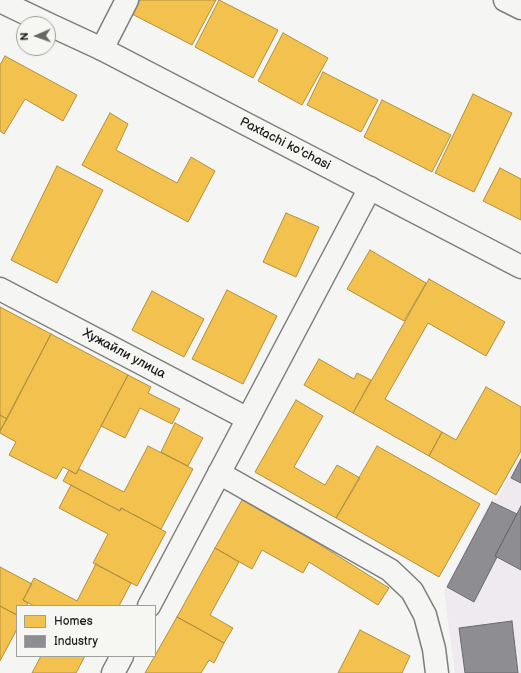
<!DOCTYPE html>
<meta charset="utf-8">
<style>
body{margin:0}
#map{position:relative;width:521px;height:673px;overflow:hidden;background:#f5f5f3;font-family:"Balsamiq Sans",sans-serif}
canvas{display:block}
.legend{position:absolute;left:16px;top:605px;width:140px;height:52px;box-sizing:border-box;background:#f6f6f2;border:1px solid #9f9f9c;margin:0;padding:5px 7px;list-style:none;font-size:12px;color:#1c1c1c}
.legend li{display:flex;align-items:center;gap:8px;height:20px}
.legend b{width:20px;border:1px solid #9f9f9c}
.north{position:absolute;left:16px;top:16px;width:40px;height:40px;box-sizing:border-box;background:#f6f6f2;border:1px solid #9f9f9c;border-radius:50%;rotate:268deg;font-size:11px;font-weight:700;line-height:16px;text-align:center;color:#1c1c1c}
.north::after{content:'';display:block;margin:auto;width:14px;height:18px;background:#686867;clip-path:polygon(50% 0,100% 100%,50% 72%,0 100%)}
</style>
<div id="map">
<canvas width="521" height="673"></canvas>
<ul class="legend">
<li><b style="height:11px;background:#f2c14e"></b>Homes</li>
<li><b style="height:11px;background:#8d8d92"></b>Industry</li>
</ul>
<div class="north">N</div>
</div>
<script>
const g = document.querySelector('canvas').getContext('2d');
g.lineJoin = 'round';
function fill(path, color) { g.fillStyle = color; g.fill(path, 'evenodd'); }
const poly = rows => new Path2D(rows.map(r => 'M' + r).join(''));
function trace(path, color, width, dash) { g.strokeStyle = color; g.lineWidth = width; g.lineCap = dash ? 'butt' : 'round'; g.setLineDash(dash || []); g.stroke(path); }
function drawText(font, color, halo, rows, align = 'center') {
  g.font = font + ' "Balsamiq Sans",sans-serif'; g.lineWidth = 4; g.setLineDash([]); g.textBaseline = 'middle'; g.strokeStyle = halo; g.fillStyle = color; for (const [text, x, y, turn = 0] of rows) {
    g.save(); g.translate(x, y); g.rotate((+turn || 0) * Math.PI / 180); g.textAlign = isNaN(turn) ? turn : align; if (halo) g.strokeText(text, 0, 0); g.fillText(text, 0, 0); g.restore();
  }
}
const built = poly([
 [521,454,521,673,455,673,444,591,492,498,497,499]
]);
const homes = poly([
 [140,0,216,0,192,45,132,14,140,0],
 [219,0,278,30,253,78,195,47,219,0],
 [283,33,328,58,302,105,258,81,283,33],
 [5,56,77,95,63,121,25,99,4,134,0,131,0,65,5,56],
 [323,72,378,100,361,132,307,105,323,72],
 [473,94,512,113,474,192,435,173,473,94],
 [382,100,451,135,432,172,364,137,382,100],
 [110,113,128,124,116,150,177,183,191,157,215,171,188,222,82,165,110,113],
 [57,166,103,190,57,283,11,260,57,166],
 [500,168,521,179,521,220,483,201,500,168],
 [286,213,319,227,296,277,263,262,286,213],
 [370,250,426,283,404,321,347,289,370,250],
 [429,279,505,322,486,356,428,323,385,399,442,432,429,456,353,413,429,279],
 [227,290,277,316,243,384,192,359,227,290],
 [152,291,204,319,184,357,132,330,152,291],
 [0,307,51,334,7,419,0,415,0,307],
 [51,334,128,375,76,474,63,467,56,479,9,455,16,442,0,433,0,431,51,334],
 [319,359,354,379,357,373,371,380,353,413,304,385,319,359],
 [128,375,151,387,148,393,180,409,172,424,140,408,125,438,101,426,128,375],
 [486,387,521,407,521,451,496,495,429,456,442,432,456,440,486,387],
 [296,400,323,416,294,467,325,485,337,465,360,478,336,518,255,472,296,400],
 [0,415,7,419,0,431,0,415],
 [175,423,203,438,188,466,161,452,175,423],
 [148,446,193,469,161,529,121,508,120,511,63,481,69,470,76,474,79,469,124,492,148,446],
 [377,446,480,504,439,577,336,518,377,446],
 [71,485,120,511,121,508,166,532,137,586,93,563,108,534,59,508,71,485],
 [242,500,319,544,389,588,378,605,309,562,303,573,262,550,252,569,215,548,242,500],
 [215,548,239,562,210,615,233,628,224,643,177,617,215,548],
 [96,564,131,583,119,606,34,606,23,600,34,578,77,601,96,564],
 [0,567,32,584,23,600,28,603,26,606,17,606,17,615,0,606,0,567],
 [0,606,17,615,17,629,0,661,0,606],
 [177,617,224,643,214,663,209,660,201,673,145,673,177,617],
 [360,630,410,656,402,673,338,673,360,630],
 [41,656,85,656,76,673,32,673,41,656]
]);
const industry = poly([
 [521,459,521,483,511,478,521,459],
 [492,502,517,514,495,556,497,557,474,602,447,587,492,502],
 [521,506,521,570,495,556,521,506],
 [512,621,518,673,465,673,459,628,512,621]
]);
const street = poly([
 [505,0,521,8],
 [102,49,127,0],
 [0,289,248,419],
 [219,473,390,570,412,591,425,615,434,649,437,673],
 [149,606,370,188],
 [113,673,122,656]
]);
const secondary = poly([
 [0,1,48,24],
 [48,24,102,49,521,267]
]);
const streetNames = [
 ["Paxtachi ko'chasi",285,144,27],
 ["Хужайли улица",124,354,28]
];
fill(built, '#eeeaf0');
fill(homes, '#f2c14e');
trace(homes, '#b2903f', 1);
fill(industry, '#8d8d92');
trace(industry, '#6b6b6f', 1);
trace(street, '#7e7e7d', 25);
trace(secondary, '#7e7e7d', 25);
trace(street, '#f5f5f3', 22);
trace(secondary, '#f5f5f3', 22);
drawText('13px', '#1c1c1c', '#f6f6f2', streetNames);
</script>
